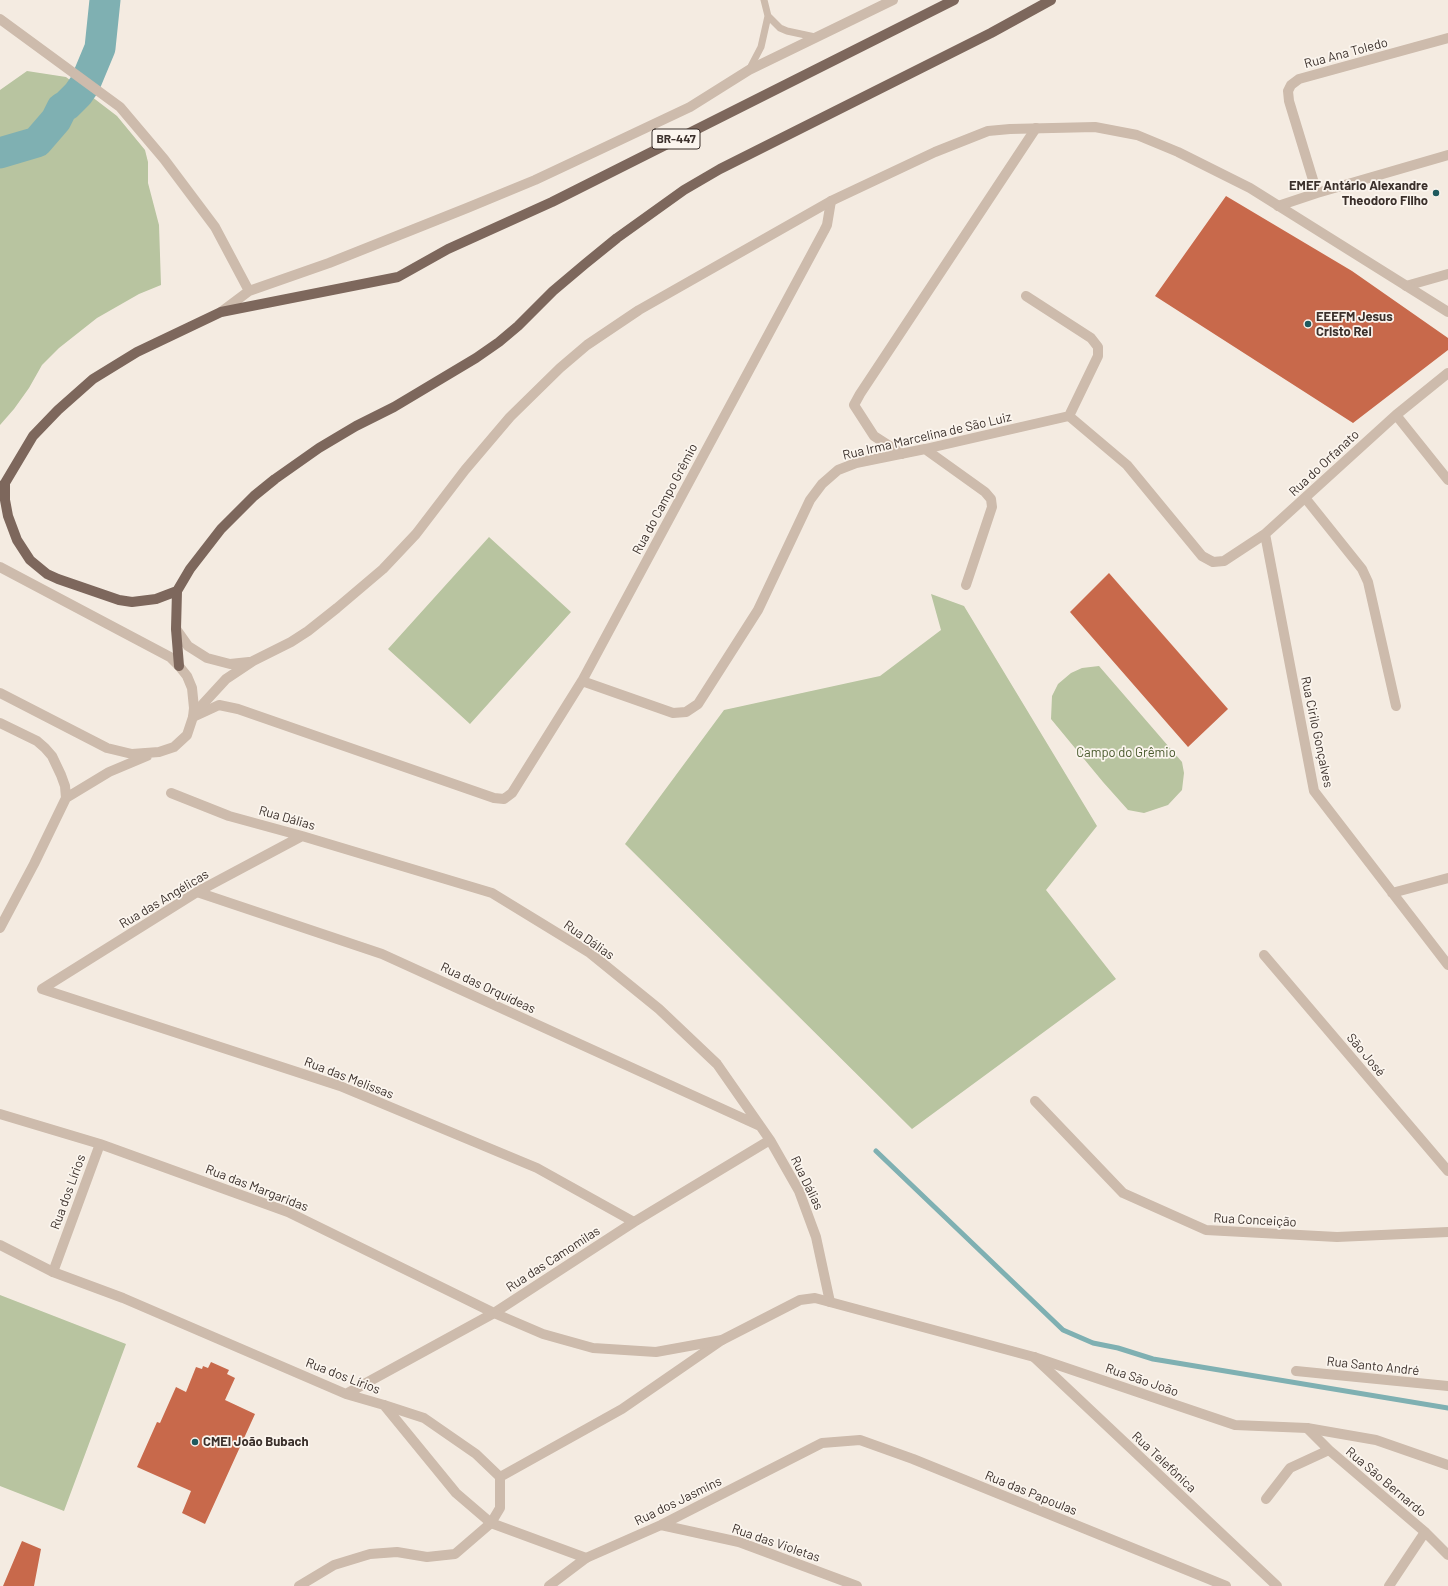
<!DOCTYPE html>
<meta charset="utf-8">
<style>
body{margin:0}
canvas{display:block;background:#f4ebe1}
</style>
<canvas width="1448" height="1586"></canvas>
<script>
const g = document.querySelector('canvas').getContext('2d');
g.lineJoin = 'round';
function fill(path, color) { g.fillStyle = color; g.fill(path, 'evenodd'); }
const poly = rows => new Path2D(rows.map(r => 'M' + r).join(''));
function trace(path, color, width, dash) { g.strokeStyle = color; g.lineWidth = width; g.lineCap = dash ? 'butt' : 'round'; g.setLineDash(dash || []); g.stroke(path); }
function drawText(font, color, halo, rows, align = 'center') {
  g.font = font + ' Barlow,sans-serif'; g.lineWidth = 3.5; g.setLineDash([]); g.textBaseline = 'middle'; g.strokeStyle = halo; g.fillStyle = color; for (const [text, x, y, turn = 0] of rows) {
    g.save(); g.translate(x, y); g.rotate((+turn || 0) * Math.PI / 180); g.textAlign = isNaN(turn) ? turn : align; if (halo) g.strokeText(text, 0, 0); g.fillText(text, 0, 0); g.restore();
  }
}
const green = poly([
 [27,71,66,77,117,116,145,150,148,162,148,183,159,225,161,285,139,294,97,318,59,348,42,365,29,388,14,409,0,425,0,90],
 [489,537,571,612,470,724,388,649],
 [931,594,964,606,1097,826,1046,890,1116,979,912,1129,625,844,724,710,880,676,941,630],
 [1099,666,1182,762,1184,773,1182,790,1168,805,1144,813,1128,810,1103,782,1051,719,1052,696,1058,684,1071,673,1082,668],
 [0,1295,126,1344,64,1511,0,1486]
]);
const stream = poly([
 [876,1151,1063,1330,1093,1343,1118,1348,1153,1359,1448,1408]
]);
const river = poly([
 [0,153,37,142,56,120,62,108,67,105,78,94,85,84,100,48,105,0]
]);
const building = poly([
 [1226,196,1352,271,1448,338,1448,350,1353,423,1155,296],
 [1109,573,1228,709,1188,747,1070,612],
 [211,1362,229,1370,227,1374,235,1378,225,1400,255,1414,205,1524,182,1513,191,1491,137,1467,157,1422,160,1423,176,1387,186,1392,196,1367,202,1369,203,1366,208,1368],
 [22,1541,41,1549,34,1586,3,1586]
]);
const service = poly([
 [768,16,780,28,787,31,815,37],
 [749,70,761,47,768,16,764,0]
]);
const minor = poly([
 [1317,193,1289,101,1288,91,1291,85,1299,79,1448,38],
 [1278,206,1317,193,1448,155],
 [1406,286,1448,274],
 [1026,296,1091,338,1098,347,1098,356,1069,416],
 [1396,415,1448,480],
 [925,449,985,492,991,499,992,507,966,585],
 [902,454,874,436,854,405,860,394,1036,128],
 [1306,499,1362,569,1368,582,1396,706],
 [1265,534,1314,791,1448,965],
 [582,681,673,713,686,712,698,704,758,610,810,500,822,484,838,470,856,463,925,449,1069,416,1127,465,1202,556,1213,562,1224,561,1265,534,1396,415,1448,373],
 [193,717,219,705,238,709,494,798,504,799,512,793,582,681,824,231,827,225,831,201],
 [171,793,229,816,302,836,492,893,590,953,659,1009,717,1064,770,1140,799,1191,816,1237,830,1302],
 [197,892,382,954,760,1126],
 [1392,893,1448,878],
 [1264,955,1448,1171],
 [42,989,340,1086,537,1168,634,1222],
 [42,989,197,892,302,836],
 [1035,1101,1123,1193,1206,1230,1337,1237,1448,1232],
 [0,1114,100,1144,288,1212,494,1313,634,1222,770,1140],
 [53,1272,100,1144],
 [1034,1357,1277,1586],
 [1296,1371,1448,1386],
 [1307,1428,1329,1450,1425,1532,1448,1555],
 [500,1477,622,1409,722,1340],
 [1266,1499,1290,1468,1329,1450],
 [661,1525,739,1542,857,1586],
 [586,1558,661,1525,822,1443,860,1440,913,1459,1226,1586],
 [299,1586,334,1565,370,1554,397,1552,427,1557,455,1554,491,1523,500,1508,500,1477,476,1454,424,1418,384,1405],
 [1389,1586,1425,1532]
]);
const tertiary = poly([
 [0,19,120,107,164,159,215,227,249,291],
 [221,312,249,291,329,263,467,208,535,180,601,149,690,107,749,70,893,0],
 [0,567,170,657,179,666,187,676,192,688,194,708,193,717,187,735,174,747,159,752,132,754,107,748,0,693],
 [176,629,188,646,207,658,230,664,249,662],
 [193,717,203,704,226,679,253,661,291,642,308,631,337,608,383,569,416,534,465,470,510,417,560,368,587,345,639,310,831,201,935,152,988,131,1010,129,1095,127,1137,135,1178,152,1250,188,1448,312],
 [0,723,37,741,45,748,52,756,61,775,65,786,66,798,34,864,0,928],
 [66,798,109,772,147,756],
 [0,1245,53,1272,123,1298,346,1394,384,1405,456,1493,491,1523,586,1558],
 [346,1394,494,1313,543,1334,593,1348,656,1352,722,1340,800,1300,815,1298,1034,1357,1235,1425,1307,1428,1376,1440,1448,1465],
 [549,1586,586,1558]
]);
const primary = poly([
 [5,483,5,500,8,516,17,540,30,560,47,574,58,579,119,600,132,602,156,599,177,591],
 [0,489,5,483,33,436,58,410,93,379,137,352,221,312,398,277,448,249,552,202,954,0],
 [179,666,176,629,177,591,190,569,221,529,254,496,275,479,319,448,356,426,394,407,476,358,499,342,518,326,553,291,585,264,617,238,684,190,720,169,991,33,1051,0]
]);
const markers = [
 [1436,193,4,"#1f5a5e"],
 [1308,324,4,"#1f5a5e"],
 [195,1442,4,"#1f5a5e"]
];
const shields = [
 [676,139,48]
];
const shieldNames = [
 ["BR-447",676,139]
];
const streetNames = [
 ["Rua Ana Toledo",1346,53,-15],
 ["Rua Irma Marcelina de São Luiz",927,436,-13],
 ["Rua do Orfanato",1324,463,-43],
 ["Rua do Campo Grêmio",665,499,-62],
 ["Rua Cirilo Gonçalves",1317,732,78],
 ["Rua Dálias",287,818,16],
 ["Rua das Angélicas",164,899,-31],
 ["Rua Dálias",589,940,35],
 ["Rua das Orquídeas",488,988,25],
 ["São José",1366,1055,50],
 ["Rua das Melissas",349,1078,21],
 ["Rua Dálias",807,1183,64],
 ["Rua das Margaridas",257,1188,21],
 ["Rua dos Lírios",68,1192,-70],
 ["Rua Conceição",1255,1220,3],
 ["Rua das Camomilas",553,1259,-33],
 ["Rua Santo André",1373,1366,6],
 ["Rua dos Lírios",343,1376,21],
 ["Rua São João",1142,1380,19],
 ["Rua Telefônica",1164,1462,43],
 ["Rua São Bernardo",1386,1482,40],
 ["Rua das Papoulas",1031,1493,22],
 ["Rua dos Jasmins",678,1501,-26],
 ["Rua das Violetas",776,1543,19]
];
const poiNames = [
 ["EMEF Antário Alexandre",1428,186,"right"],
 ["Theodoro Filho",1428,201,"right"],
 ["EEEFM Jesus",1316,317],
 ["Cristo Rei",1316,332],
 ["CMEI João Bubach",203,1442]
];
const parkNames = [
 ["Campo do Grêmio",1126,753]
];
fill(green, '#b8c4a0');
trace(stream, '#7fb0b2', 5);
trace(river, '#7fb0b2', 31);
fill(building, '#c8694b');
trace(service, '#cdbbac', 7);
trace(minor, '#cdbbac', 10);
trace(tertiary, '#cdbbac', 10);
trace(primary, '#7d675c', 10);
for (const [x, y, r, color] of markers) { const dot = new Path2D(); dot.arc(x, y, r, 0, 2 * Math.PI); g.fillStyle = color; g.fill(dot); trace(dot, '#fbf5ee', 1.5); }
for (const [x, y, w] of shields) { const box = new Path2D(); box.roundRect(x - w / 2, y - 10, w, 20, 3); g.fillStyle = '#fbf5ee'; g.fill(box); trace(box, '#3b302b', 1); }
drawText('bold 12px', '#3b302b', null, shieldNames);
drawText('13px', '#3b302b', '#fbf5ee', streetNames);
drawText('bold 13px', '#3b302b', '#fbf5ee', poiNames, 'left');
drawText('13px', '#4a5a2e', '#fbf5ee', parkNames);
</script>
